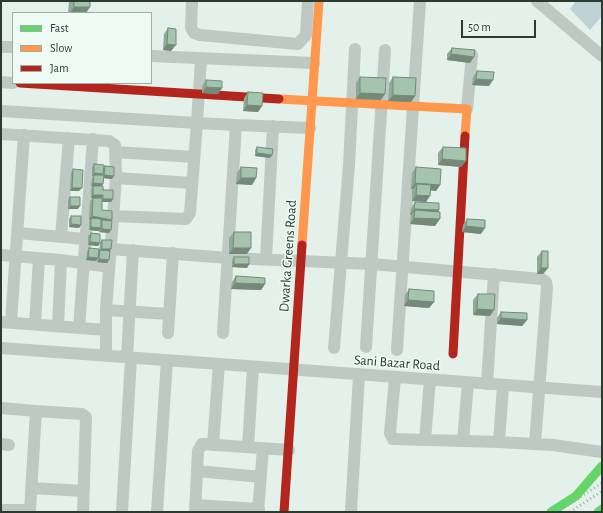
<!DOCTYPE html>
<style>
body{margin:0}
#map{position:relative;width:603px;height:513px;overflow:hidden;background:#e4f0ea;font-family:"Alegreya Sans",sans-serif}
canvas{display:block}
.frame{position:absolute;inset:0;border:2px solid #2b3b2f;pointer-events:none}
.legend{position:absolute;left:12px;top:12px;width:140px;height:72px;box-sizing:border-box;background:#edfbf4;border:1px solid #9faea5;margin:0;padding:5px 7px;list-style:none;font-size:12px;color:#2b3b2f}
.legend li{display:flex;align-items:center;gap:8px;height:20px}
.legend b{width:20px;border:1px solid #9faea5}
.scale{position:absolute;left:461px;top:20px;width:75px;height:18px;box-sizing:border-box;border:2px solid #2b3b2f;border-top:0;padding-left:5px;font-size:12px;line-height:14px;white-space:nowrap;color:#2b3b2f;-webkit-text-stroke:3px #edfbf4;paint-order:stroke}
</style>
<div id="map">
<canvas width="603" height="513"></canvas>
<div class="frame"></div>
<ul class="legend">
<li><b style="height:5px;background:#63d668"></b>Fast</li>
<li><b style="height:5px;background:#ff974d"></b>Slow</li>
<li><b style="height:5px;background:#b3261e"></b>Jam</li>
</ul>
<div class="scale">50 m</div>
</div>
<script>
const g = document.querySelector('canvas').getContext('2d');
g.lineJoin = 'round';
function fill(path, color) { g.fillStyle = color; g.fill(path, 'evenodd'); }
const poly = rows => new Path2D(rows.map(r => 'M' + r).join(''));
function trace(path, color, width, dash) { g.strokeStyle = color; g.lineWidth = width; g.lineCap = dash ? 'butt' : 'round'; g.setLineDash(dash || []); g.stroke(path); }
function drawText(font, color, halo, rows, align = 'center') {
  g.font = font + ' "Alegreya Sans",sans-serif'; g.lineWidth = 3; g.setLineDash([]); g.textBaseline = 'middle'; g.strokeStyle = halo; g.fillStyle = color; for (const [text, x, y, turn = 0] of rows) {
    g.save(); g.translate(x, y); g.rotate((+turn || 0) * Math.PI / 180); g.textAlign = isNaN(turn) ? turn : align; if (halo) g.strokeText(text, 0, 0); g.fillText(text, 0, 0); g.restore();
  }
}
const green = poly([
 [576,1,602,1,602,16,590,30,570,9]
]);
const street = poly([
 [192,1,191,28,194,33,200,35,298,44,306,35,308,1],
 [537,1,602,56],
 [1,47,13,47],
 [151,56,314,63],
 [201,58,197,123,236,125,223,333],
 [1,82,13,83],
 [467,109,472,55],
 [1,111,197,123,190,213,186,219,113,216],
 [236,125,310,128],
 [1,134,109,141,115,145,116,178,106,310,106,356],
 [115,152,194,157],
 [116,178,192,183],
 [18,233,85,239],
 [61,237,69,138],
 [111,249,228,258,372,264,542,279,546,282,547,288,535,444],
 [1,255,61,260,109,267],
 [266,259,273,126],
 [106,310,169,314],
 [1,322,106,330],
 [11,322,24,135],
 [35,324,39,259],
 [58,326,61,260],
 [79,328,93,139],
 [168,333,173,253],
 [366,347,385,50],
 [1,348,602,392],
 [334,348,349,165,355,49],
 [397,350,420,1],
 [127,357,133,250],
 [395,378,390,433,393,439,499,442,553,445,602,452],
 [487,384,494,274],
 [1,408,36,411,30,510,1,510],
 [36,411,82,414,86,417,83,512],
 [425,440,430,380],
 [463,441,468,383],
 [499,442,503,386],
 [1,444,9,445],
 [213,445,219,364],
 [248,447,253,367],
 [197,471,261,477],
 [32,488,84,491],
 [195,505,259,509],
 [122,512,131,358],
 [157,512,167,360],
 [195,512,198,451,202,444,289,450],
 [258,512,263,448],
 [351,512,359,375]
]);
const fast = poly([
 [551,512,576,496,602,466],
 [598,512,602,509]
]);
const slow = poly([
 [279,99,467,109,465,136],
 [302,245,319,1]
]);
const jam = poly([
 [20,83,279,99],
 [453,354,465,136],
 [284,512,302,245]
]);
const rail = poly([
 [557,512,602,483],
 [570,512,602,491]
]);
const wall = poly([
 [69,1,90,1,86,13,68,13],
 [168,28,171,51,163,50,164,34],
 [452,48,470,63,447,60,447,54],
 [477,71,489,86,472,85,473,77],
 [360,77,381,100,356,99,356,83],
 [393,77,415,96,411,102,388,101,389,83],
 [206,80,222,88,218,94,202,93,202,86],
 [248,92,262,106,258,112,243,111,244,98],
 [257,147,272,155,270,158,255,156,255,150],
 [443,147,466,161,461,167,438,165,438,153],
 [94,164,104,168,105,166,112,179,104,178,102,186,111,202,102,202,102,210,111,221,109,233,99,232,100,229,99,231,89,230,89,221,91,220,89,219,90,201,93,198,101,198,91,198,91,189,93,187,91,186,92,178,93,176,92,176,92,167],
 [241,167,256,178,252,185,236,184,237,173],
 [416,167,440,185,436,191,431,190,426,202,412,201,412,190,413,189,411,189,412,173],
 [73,169,79,191,70,191,71,173],
 [70,197,78,209,68,209,68,200],
 [415,202,439,210,435,226,410,224,411,215,410,215,411,208],
 [71,216,81,225,79,228,69,227,69,219],
 [467,219,481,234,462,232,463,225],
 [234,232,247,254,229,254,229,238],
 [91,233,100,243,98,246,88,245,88,236],
 [102,240,111,249,110,252,109,260,107,263,97,262,98,259,96,261,86,260,87,251,89,248,98,252,99,251,100,243],
 [542,251,548,268,543,274,537,274,537,257],
 [234,257,249,264,247,268,232,267,232,260],
 [236,276,265,284,261,290,231,289,232,282],
 [409,289,434,302,429,308,404,306,405,295],
 [478,294,490,316,473,315,473,300],
 [501,312,527,320,522,326,497,324,497,318]
]);
const shadedWall = poly([
 [74,7,90,7,86,13,70,13],
 [167,44,176,45,171,51,163,50],
 [451,54,474,57,470,63,447,60],
 [476,79,493,80,489,86,472,85],
 [206,87,222,88,218,94,202,93],
 [360,93,385,94,381,100,356,99],
 [393,95,415,96,411,102,388,101],
 [247,105,262,106,258,112,243,111],
 [257,153,272,155,270,158,255,156],
 [442,159,466,161,461,167,438,165],
 [94,173,103,174,101,177,94,175,93,176,92,176],
 [104,175,114,176,112,179,102,178],
 [241,178,256,178,252,185,236,184],
 [93,183,103,184,101,187,91,186],
 [415,183,440,185,436,191,416,189,417,184,413,189,411,189],
 [72,188,82,188,79,191,70,191],
 [93,195,103,195,101,198,91,198],
 [416,195,430,196,426,202,412,201],
 [103,199,113,199,111,202,101,202],
 [70,206,80,206,78,209,68,209],
 [414,209,439,210,435,216,415,210,411,215,410,215],
 [92,216,112,220,109,223,102,220,101,221,91,218,91,220,89,219],
 [414,218,440,219,435,226,410,224],
 [71,224,81,225,79,228,69,227],
 [466,226,485,228,481,234,462,232],
 [91,227,101,228,99,231,89,230],
 [102,229,111,230,109,233,99,232],
 [90,242,100,243,98,246,88,245],
 [233,248,251,248,247,254,229,254],
 [102,249,111,249,109,252,99,252],
 [88,257,98,258,96,261,86,260],
 [99,259,109,260,107,263,97,262],
 [234,264,249,264,247,268,232,267],
 [541,268,548,268,543,274,537,274],
 [235,283,265,284,261,290,231,289],
 [408,300,434,302,429,308,404,306],
 [477,309,494,310,490,316,473,315],
 [501,318,527,320,522,326,497,324]
]);
const building = poly([
 [74,1,90,1,90,7,74,7,74,1],
 [168,28,176,29,176,45,167,44,168,28],
 [452,48,475,50,474,57,451,54,452,48],
 [477,71,494,72,493,80,476,79,477,71],
 [360,77,386,78,385,94,360,93,360,77],
 [393,77,416,78,415,96,393,95,393,77],
 [206,80,222,81,222,88,206,87,206,80],
 [248,92,263,93,262,106,247,105,248,92],
 [257,147,273,149,272,155,257,153,257,147],
 [443,147,466,148,466,161,442,159,443,147],
 [94,164,104,165,103,174,94,173,94,164],
 [105,166,114,167,114,176,104,175,105,166],
 [241,167,257,168,256,178,241,178,241,167],
 [416,167,441,169,440,185,415,183,416,167],
 [73,169,83,170,82,188,72,188,73,169],
 [94,175,104,175,103,184,93,183,94,175],
 [417,184,431,185,430,196,416,195,417,184],
 [93,186,103,186,103,190,113,190,113,199,103,199,103,195,93,195,93,186],
 [70,197,80,197,80,206,70,206,70,197],
 [93,198,102,198,102,210,112,211,112,220,92,216,93,198],
 [415,202,439,203,439,210,414,209,415,202],
 [415,210,440,212,440,219,414,218,415,210],
 [71,216,81,216,81,225,71,224,71,216],
 [91,218,101,219,101,228,91,227,91,218],
 [467,219,485,220,485,228,466,226,467,219],
 [102,220,112,221,111,230,102,229,102,220],
 [234,232,251,232,251,248,233,248,234,232],
 [91,233,100,234,100,243,90,242,91,233],
 [102,240,112,240,111,249,102,249,102,240],
 [89,248,99,249,98,258,88,257,89,248],
 [100,250,110,251,109,260,99,259,100,250],
 [542,251,548,251,548,268,541,268,542,251],
 [234,257,249,257,249,264,234,264,234,257],
 [236,276,265,278,265,284,235,283,236,276],
 [409,289,434,291,434,302,408,300,409,289],
 [478,294,495,294,494,310,477,309,478,294],
 [501,312,527,313,527,320,501,318,501,312]
]);
const streetNames = [
 ["Dwarka Greens Road",288,256,-86],
 ["Sani Bazar Road",397,363,4]
];
fill(green, '#bed2d6');
trace(street, '#bdc9c2', 12);
trace(fast, '#63d668', 9);
trace(slow, '#ff974d', 9);
trace(jam, '#b3261e', 9);
trace(rail, '#a8b1ab', 3, [1, 3]);
fill(wall, '#8ea996');
fill(shadedWall, '#74897a');
fill(building, '#a5c4ae');
trace(building, '#74897a', 1);
drawText('14px', '#2b3b2f', '#edfbf4', streetNames);
</script>
